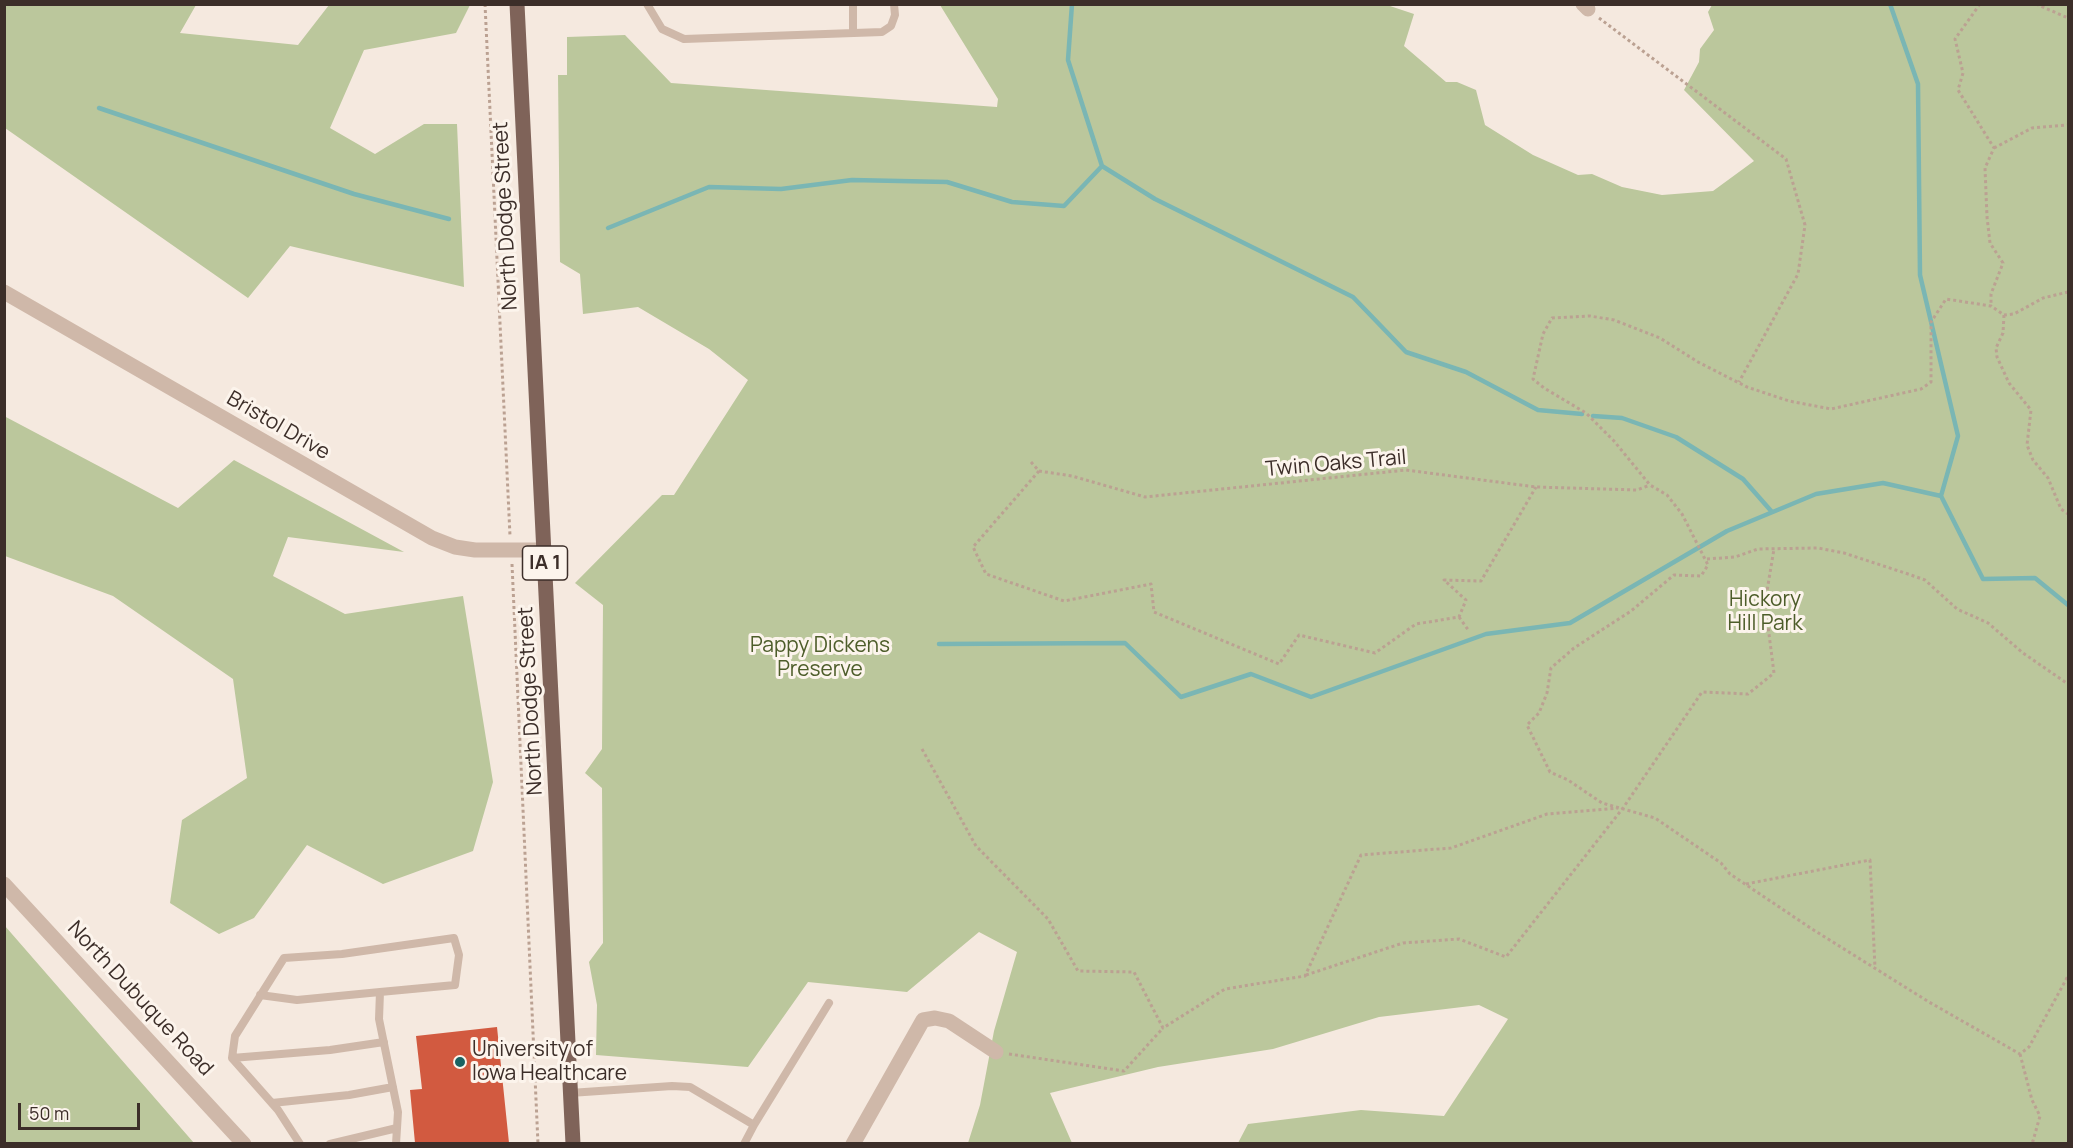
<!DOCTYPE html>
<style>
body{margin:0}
#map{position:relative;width:2073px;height:1148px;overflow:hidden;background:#f5e9df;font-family:Manrope,sans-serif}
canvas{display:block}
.frame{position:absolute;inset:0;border:6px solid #3c2e29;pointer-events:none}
.scale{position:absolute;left:18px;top:1103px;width:122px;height:27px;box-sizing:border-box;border:3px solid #3c2e29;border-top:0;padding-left:8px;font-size:18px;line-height:21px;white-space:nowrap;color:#3c2e29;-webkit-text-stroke:4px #fcf4ec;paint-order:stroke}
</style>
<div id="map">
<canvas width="2073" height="1148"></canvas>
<div class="frame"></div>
<div class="scale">50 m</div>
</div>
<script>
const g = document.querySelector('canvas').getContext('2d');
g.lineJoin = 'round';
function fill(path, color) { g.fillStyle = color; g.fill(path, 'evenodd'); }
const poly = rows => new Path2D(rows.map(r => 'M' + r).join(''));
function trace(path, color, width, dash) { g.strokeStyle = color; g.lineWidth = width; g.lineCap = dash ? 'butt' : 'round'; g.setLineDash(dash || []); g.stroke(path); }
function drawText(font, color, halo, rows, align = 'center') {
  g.font = font + ' Manrope,sans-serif'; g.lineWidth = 6; g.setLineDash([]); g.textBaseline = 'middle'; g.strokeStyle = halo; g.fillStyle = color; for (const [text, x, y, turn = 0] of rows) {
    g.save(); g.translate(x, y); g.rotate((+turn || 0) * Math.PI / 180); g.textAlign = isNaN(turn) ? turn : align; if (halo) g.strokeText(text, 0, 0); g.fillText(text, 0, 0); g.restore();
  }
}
const green = poly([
 [5,4,196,5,180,33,298,45,329,5,470,5,456,33,364,50,330,128,375,154,424,124,457,124,464,287,290,246,248,298,5,128],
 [940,5,1387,5,1414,14,1404,46,1446,82,1457,82,1476,90,1485,125,1533,155,1578,175,1592,174,1622,187,1662,195,1713,191,1754,161,1684,90,1699,62,1700,49,1714,30,1708,12,1712,5,2068,5,2068,1143,1238,1143,1248,1124,1361,1110,1444,1116,1508,1019,1479,1005,1379,1017,1273,1049,1158,1067,1050,1093,1072,1143,968,1143,980,1105,994,1031,1017,952,979,932,907,992,808,982,748,1067,596,1055,597,1005,589,962,603,943,602,788,585,773,602,749,603,605,575,583,662,495,674,495,748,380,709,349,638,307,583,314,580,274,560,262,558,75,567,75,567,37,625,35,671,83,997,107,998,99],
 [4,416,178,508,234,460,404,552,288,537,273,576,345,614,463,596,493,782,473,851,383,884,307,845,254,918,219,934,170,903,182,820,247,778,233,679,113,596,5,556],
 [4,926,5,926,194,1143,5,1143]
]);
const stream = poly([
 [1072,4,1068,60,1102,166,1155,199,1353,297,1406,352,1466,372,1538,410,1582,414],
 [1890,4,1918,84,1920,275,1958,436,1941,496,1983,579,2035,578,2068,605],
 [99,108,354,194,449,219],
 [608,228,709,187,781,189,852,180,947,182,1012,202,1064,206,1102,166],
 [1593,416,1622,418,1676,437,1743,479,1772,512],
 [939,644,1125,643,1181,697,1251,674,1311,697,1486,634,1570,623,1727,531,1816,494,1883,483,1941,496]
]);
const building = poly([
 [497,1027,509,1143,415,1143,410,1090,422,1089,416,1036]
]);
const path = poly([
 [485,4,510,536],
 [1980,4,1955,39,1963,73,1958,90,1994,148,1985,168,1987,217,1990,243,2003,263,1991,294,1991,306],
 [2036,4,2068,18],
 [1599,18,1786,159,1805,225,1798,274,1739,382],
 [1994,148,2032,128,2068,125],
 [2068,292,2043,298,2014,314,2004,315,1991,306,1946,299,1931,322,1931,382,1921,389,1831,409,1789,401,1747,387,1698,362,1660,338,1614,320,1590,316,1552,318,1543,334,1533,379,1544,388,1586,413,1614,441,1650,485,1667,495,1682,514,1708,565,1701,576,1674,575,1631,611,1574,648,1551,668,1547,693,1539,713,1527,725,1550,772,1568,780,1602,803,1655,818,1721,863,1730,874,1812,929,1929,1002,2020,1054,2029,1047,2068,976],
 [2004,315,2003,333,1996,348,1997,357,2009,383,2031,410,2027,445,2033,460,2048,478,2061,509,2068,514],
 [1031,462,1039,471,1072,476,1145,497,1406,470,1536,487,1637,490,1650,485],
 [1039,471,973,547,986,574,1064,601,1151,584,1154,612,1279,664,1299,635,1375,653,1416,624,1459,617,1466,600,1444,580,1481,581,1536,487],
 [1707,559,1735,557,1758,549,1818,548,1844,553,1908,574,1925,580,1957,609,1988,623,2023,653,2068,684],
 [512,564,538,1144],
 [1459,617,1469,631],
 [922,749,976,846,1048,919,1078,971,1134,972,1163,1028,1225,989,1305,976,1361,855,1451,848,1547,814,1618,808],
 [1746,884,1870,860,1875,968],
 [1306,975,1403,943,1459,939,1506,957,1623,808,1702,692,1748,694,1774,673,1765,603,1774,549],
 [1009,1054,1124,1071,1163,1028],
 [2020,1054,2032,1100,2040,1116,2033,1141,2028,1144]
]);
const lane = poly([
 [647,4,662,29,684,39,882,32,891,26,895,15,894,4],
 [853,4,853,33],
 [260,995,297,1000,380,992],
 [232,1058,330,1050,384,1042],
 [570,1093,672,1086,690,1087,754,1125,744,1144],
 [272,1103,349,1095,393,1087],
 [754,1125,829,1003],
 [300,1144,278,1110,232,1058,235,1036,284,958,342,954,454,938,459,955,455,985,380,992,379,1019,398,1112,396,1144],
 [330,1144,397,1128]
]);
const street = poly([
 [1583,4,1588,9],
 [4,292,432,538,455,547,475,550,545,550],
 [4,884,244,1144],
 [853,1144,923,1020,935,1018,949,1021,996,1052]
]);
const primary = poly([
 [517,4,573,1144]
]);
const markers = [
 [460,1062,6,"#1a6262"]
];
const shields = [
 [545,563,45]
];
const shieldNames = [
 ["IA 1",545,563]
];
const streetNames = [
 ["North Dodge Street",506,216,-93],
 ["Bristol Drive",278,426,30],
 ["Twin Oaks Trail",1336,464,-5],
 ["North Dodge Street",531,701,-93],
 ["North Dubuque Road",140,999,47]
];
const parkNames = [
 ["Hickory",1765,600],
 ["Hill Park",1765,624],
 ["Pappy Dickens",820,646],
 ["Preserve",820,670]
];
const poiNames = [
 ["University of",472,1050],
 ["Iowa Healthcare",472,1074]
];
fill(green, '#bbc79c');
trace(stream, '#7ab6b4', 4.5);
fill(building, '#d25a40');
trace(path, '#bba192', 3, [3, 3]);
trace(lane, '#cfb8a9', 8);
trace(street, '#cfb8a9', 15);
trace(primary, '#7f6359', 15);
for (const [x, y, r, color] of markers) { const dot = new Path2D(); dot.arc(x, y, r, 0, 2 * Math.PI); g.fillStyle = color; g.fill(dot); trace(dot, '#fcf4ec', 2); }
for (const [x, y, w] of shields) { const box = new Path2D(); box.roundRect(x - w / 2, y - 17, w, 34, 4.5); g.fillStyle = '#fcf4ec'; g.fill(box); trace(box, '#3c2e29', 1.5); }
drawText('bold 20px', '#3c2e29', null, shieldNames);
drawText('21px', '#3c2e29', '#fcf4ec', streetNames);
drawText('21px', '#4d5d2a', '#fcf4ec', parkNames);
drawText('21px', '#3c2e29', '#fcf4ec', poiNames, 'left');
</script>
